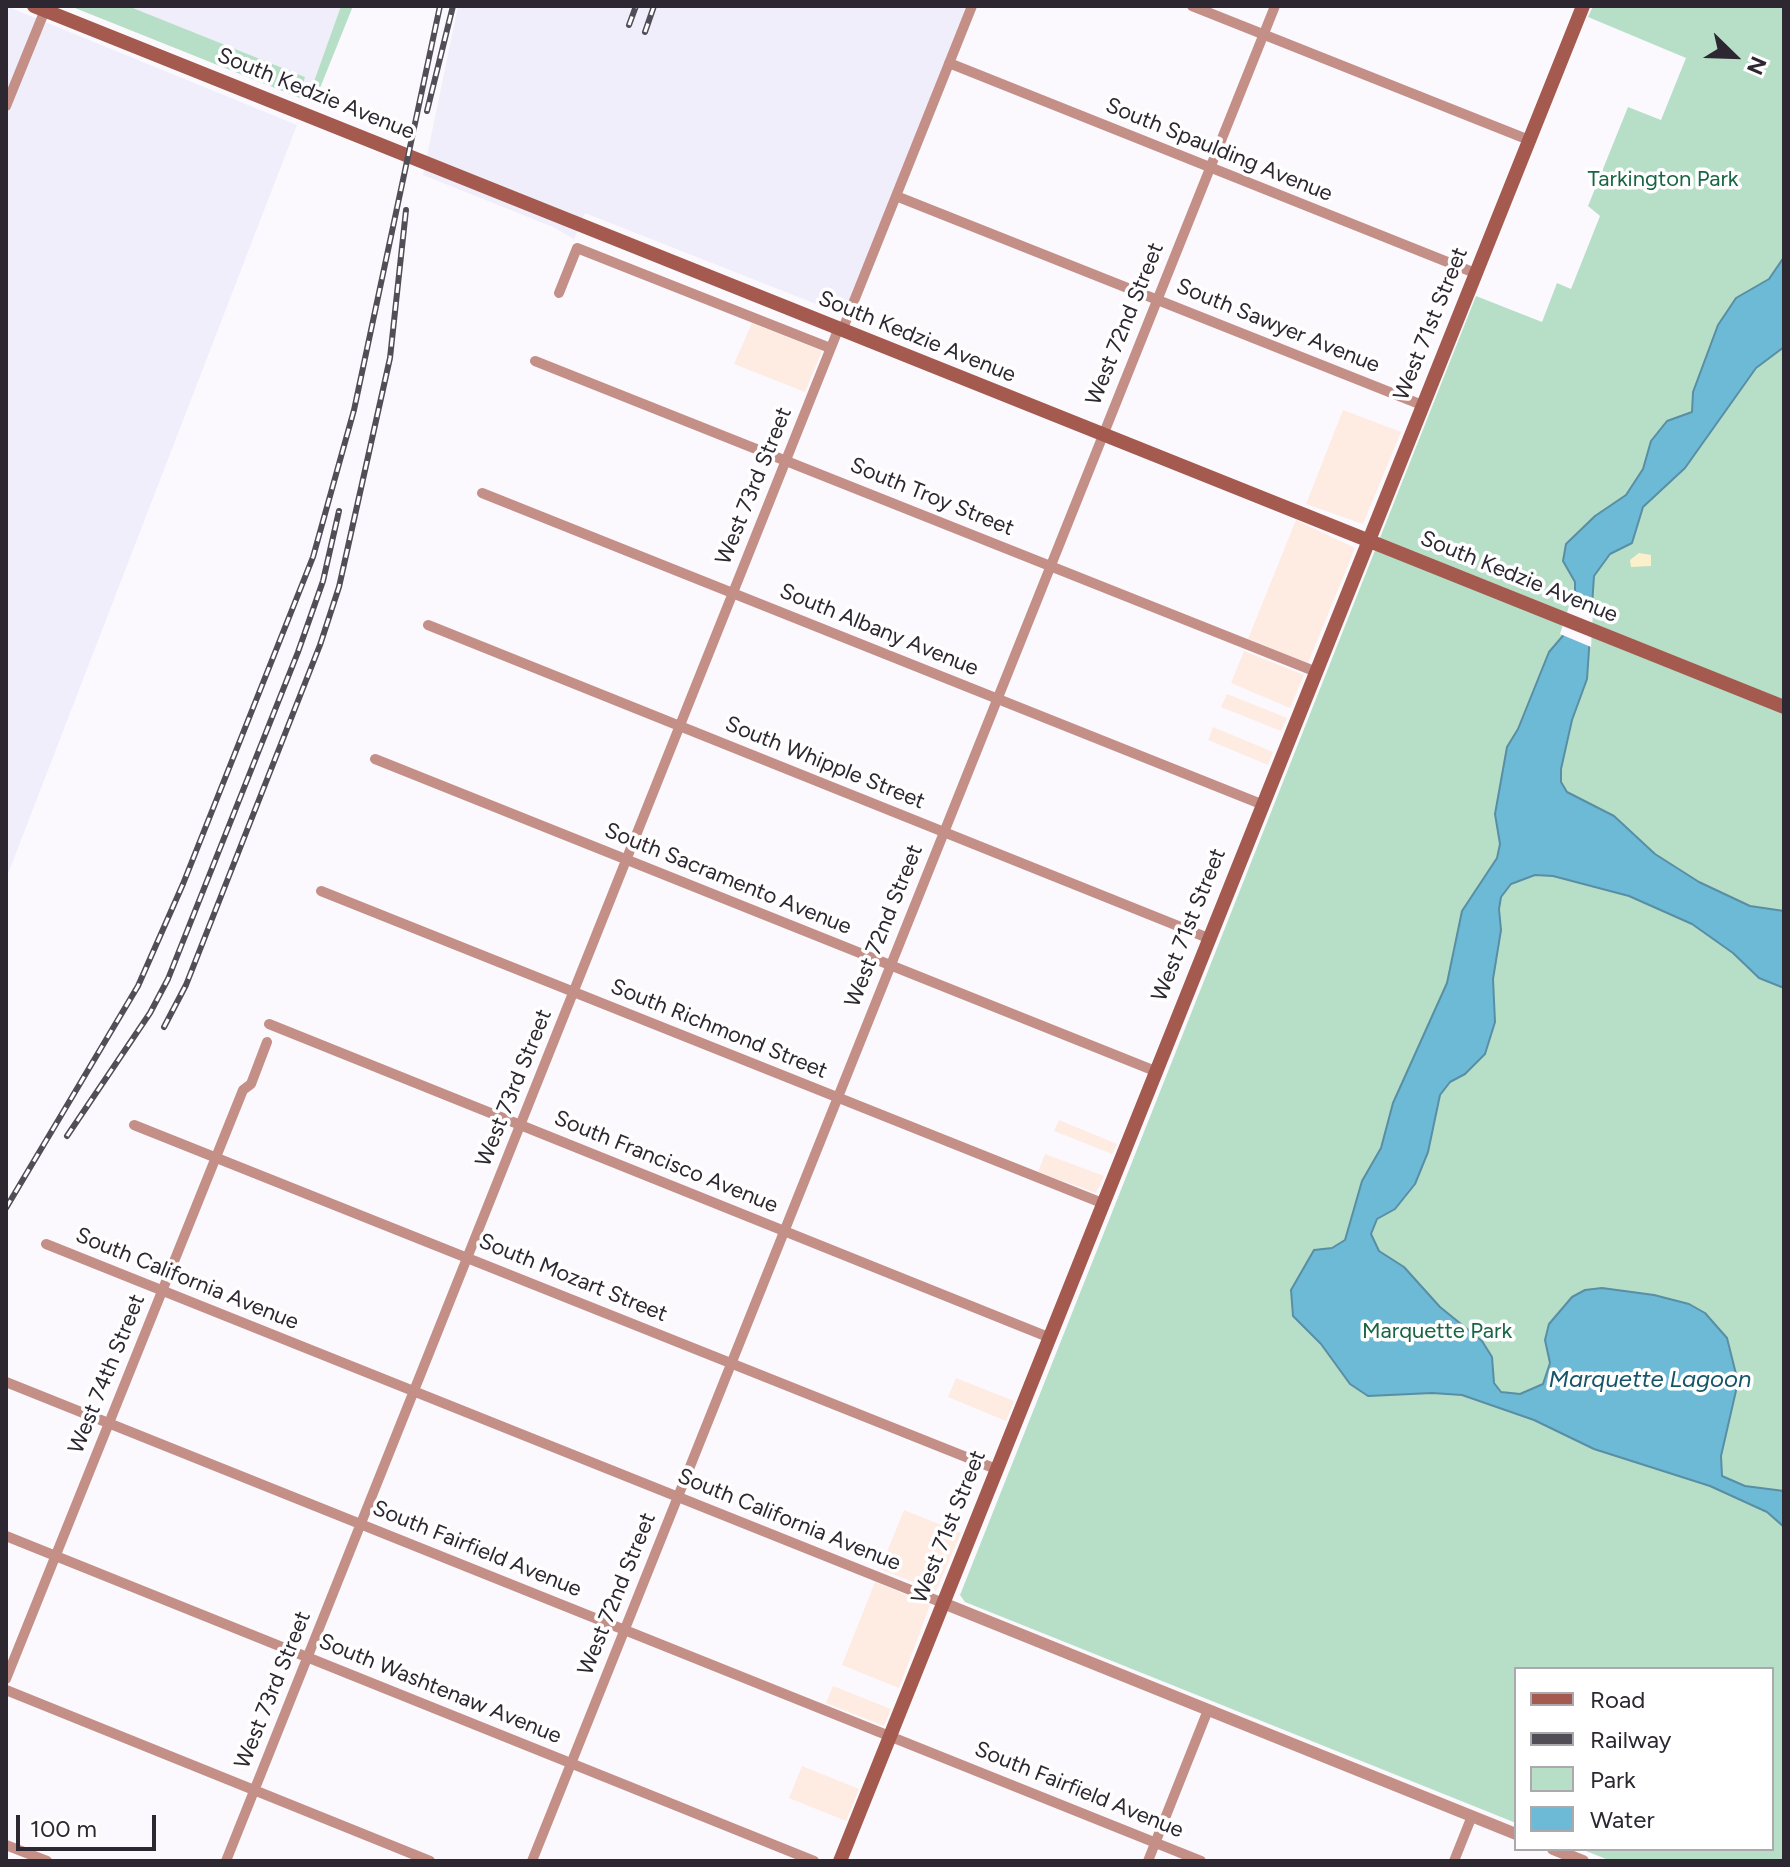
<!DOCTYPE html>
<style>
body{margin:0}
#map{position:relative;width:1790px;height:1867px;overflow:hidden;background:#fbf9fe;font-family:Figtree,sans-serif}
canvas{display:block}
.frame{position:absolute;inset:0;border:8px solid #2c2731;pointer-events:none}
.legend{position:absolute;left:1514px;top:1667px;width:260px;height:184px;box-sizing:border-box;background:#fff;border:2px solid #aba9ad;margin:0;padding:10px 14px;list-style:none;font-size:24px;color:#2c2731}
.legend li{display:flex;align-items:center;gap:16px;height:40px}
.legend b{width:40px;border:2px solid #aba9ad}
.north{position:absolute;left:1694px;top:16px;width:80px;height:80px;-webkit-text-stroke:6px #fff;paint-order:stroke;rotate:113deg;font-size:22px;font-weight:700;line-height:32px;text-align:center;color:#2c2731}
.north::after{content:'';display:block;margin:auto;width:28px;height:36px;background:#2c2731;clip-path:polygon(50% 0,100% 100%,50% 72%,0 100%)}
.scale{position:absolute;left:16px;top:1815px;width:140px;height:36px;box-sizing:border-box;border:4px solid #2c2731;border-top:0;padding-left:10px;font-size:24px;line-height:28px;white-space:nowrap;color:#2c2731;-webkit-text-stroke:6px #fff;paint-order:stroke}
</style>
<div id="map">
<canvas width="1790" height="1867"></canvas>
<div class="frame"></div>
<ul class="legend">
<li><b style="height:10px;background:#a45a4e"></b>Road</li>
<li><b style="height:10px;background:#524e57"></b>Railway</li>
<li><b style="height:22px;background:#b7dfc8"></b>Park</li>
<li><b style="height:22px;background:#6cbad6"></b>Water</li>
</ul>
<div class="north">N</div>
<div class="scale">100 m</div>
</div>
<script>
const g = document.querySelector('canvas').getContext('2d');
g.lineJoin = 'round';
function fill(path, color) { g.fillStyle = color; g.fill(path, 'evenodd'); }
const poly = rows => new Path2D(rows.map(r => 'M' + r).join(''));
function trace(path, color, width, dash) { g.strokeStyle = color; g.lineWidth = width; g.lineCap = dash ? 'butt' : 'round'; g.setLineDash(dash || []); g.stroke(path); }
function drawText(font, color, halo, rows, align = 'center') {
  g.font = font + ' Figtree,sans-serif'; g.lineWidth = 7; g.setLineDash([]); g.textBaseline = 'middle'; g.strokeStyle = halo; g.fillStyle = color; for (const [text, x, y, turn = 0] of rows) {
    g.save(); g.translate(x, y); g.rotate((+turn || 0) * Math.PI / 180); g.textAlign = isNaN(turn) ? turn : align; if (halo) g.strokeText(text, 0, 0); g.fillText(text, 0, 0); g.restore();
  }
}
const commercial = poly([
 [752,323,822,351,805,392,734,364],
 [1343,410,1401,432,1363,524,1306,504],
 [1296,520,1355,548,1308,663,1248,639],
 [1244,651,1304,675,1290,708,1231,683],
 [1227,694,1287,718,1281,731,1221,707],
 [1213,727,1273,752,1268,765,1208,740],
 [1059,1120,1117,1144,1112,1154,1054,1131],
 [1045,1154,1104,1176,1096,1193,1038,1172],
 [956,1378,1014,1401,1006,1421,948,1397],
 [904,1510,961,1533,936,1591,880,1569],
 [875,1582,930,1605,899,1688,842,1665],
 [833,1686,891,1709,884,1726,826,1703],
 [802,1766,859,1789,846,1821,789,1798]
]);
const industrial = poly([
 [6,6,297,125,6,879],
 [128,6,341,6,307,101,300,98,305,77],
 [458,6,967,6,844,315,585,213,574,239,553,227,423,175]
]);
const green = poly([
 [70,6,128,6,305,77,300,98],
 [341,6,353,6,318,93,307,101],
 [1593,6,1784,6,1784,1861,1611,1861,1581,1849,1772,1849,1772,1669,1516,1669,1516,1823,965,1602,960,1595,1476,296,1542,322,1557,283,1571,289,1600,216,1588,206,1628,107,1661,120,1686,58,1588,17]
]);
const sand = poly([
 [1639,553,1651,555,1651,566,1631,567,1630,560]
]);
const water = poly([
 [1784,257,1784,347,1756,368,1685,468,1643,507,1632,543,1610,554,1594,576,1587,679,1572,720,1561,769,1561,782,1567,792,1614,816,1655,854,1699,882,1750,906,1784,911,1784,988,1759,978,1733,953,1692,924,1629,896,1553,876,1535,875,1511,884,1501,897,1499,909,1501,930,1493,979,1495,1022,1485,1054,1465,1074,1450,1082,1440,1095,1428,1152,1415,1184,1395,1209,1377,1219,1371,1234,1379,1251,1404,1267,1440,1307,1482,1341,1492,1357,1494,1383,1501,1392,1520,1394,1543,1384,1550,1363,1545,1340,1549,1324,1572,1297,1585,1290,1602,1288,1654,1295,1689,1304,1705,1313,1727,1338,1738,1382,1721,1456,1722,1476,1745,1486,1784,1491,1784,1527,1767,1512,1710,1486,1594,1449,1534,1420,1462,1395,1432,1393,1368,1396,1350,1384,1321,1344,1293,1316,1291,1290,1314,1250,1332,1248,1345,1240,1362,1181,1381,1148,1393,1103,1447,983,1462,911,1497,858,1500,844,1495,814,1507,747,1518,729,1549,652,1567,631,1575,599,1575,582,1563,561,1566,544,1595,516,1626,495,1643,469,1651,441,1667,421,1692,412,1693,392,1718,325,1736,298,1769,279,1784,257]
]);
const pier = poly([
 [1570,603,1593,612,1591,647,1560,634]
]);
const minor = poly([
 [1192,6,1529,140],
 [949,63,1475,273],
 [6,106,45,10],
 [896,196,1422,405],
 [559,293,577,248,830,348],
 [842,331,972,6],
 [535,361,1314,671],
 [482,493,1261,804],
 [428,625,1208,938],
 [375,759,1155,1071],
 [321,891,1102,1203],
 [269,1024,1048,1337],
 [134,1125,996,1469],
 [46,1244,943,1603],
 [6,1382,1201,1861],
 [6,1536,814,1861],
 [6,1679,243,1090,251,1084,267,1042],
 [6,1690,430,1861],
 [6,1845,47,1861],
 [226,1861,838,330],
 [532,1861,1275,6],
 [1148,1861,1208,1710],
 [1454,1861,1472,1816]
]);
const tertiary = poly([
 [943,1603,1516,1834],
 [1553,1849,1583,1861]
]);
const secondary = poly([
 [34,6,1784,707],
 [840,1861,1583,6]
]);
const rail = poly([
 [629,25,636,6],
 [645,32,654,6],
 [427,111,453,6],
 [164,1027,186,985,320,645,339,587,390,358,406,210],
 [67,1136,150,1013,168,979,298,652,323,581,339,511],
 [6,1208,138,986,183,884,313,557,354,410,440,6]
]);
const streetNames = [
 ["South Kedzie Avenue",316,94,22],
 ["South Spaulding Avenue",1219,150,22],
 ["West 72nd Street",1125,324,-68],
 ["West 71st Street",1431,324,-68],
 ["South Sawyer Avenue",1278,326,22],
 ["South Kedzie Avenue",917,337,22],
 ["West 73rd Street",754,486,-68],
 ["South Troy Street",932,497,22],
 ["South Kedzie Avenue",1519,577,22],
 ["South Albany Avenue",879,630,22],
 ["South Whipple Street",825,763,22],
 ["South Sacramento Avenue",728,879,22],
 ["West 71st Street",1189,925,-68],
 ["West 72nd Street",884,926,-68],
 ["South Richmond Street",719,1029,22],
 ["West 73rd Street",514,1088,-68],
 ["South Francisco Avenue",666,1162,22],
 ["South Mozart Street",573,1278,22],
 ["South California Avenue",187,1279,22],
 ["West 74th Street",107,1374,-68],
 ["South California Avenue",789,1520,22],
 ["West 71st Street",949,1527,-68],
 ["South Fairfield Avenue",477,1549,22],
 ["West 72nd Street",617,1594,-68],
 ["South Washtenaw Avenue",440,1689,22],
 ["West 73rd Street",273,1690,-68],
 ["South Fairfield Avenue",1079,1790,22]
];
const parkNames = [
 ["Tarkington Park",1663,180],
 ["Marquette Park",1437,1332]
];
const waterNames = [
 ["Marquette Lagoon",1650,1380]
];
fill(commercial, '#feece2');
fill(industrial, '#f0eefb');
fill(green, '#b7dfc8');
fill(sand, '#faf0cb');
fill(water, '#6cbad6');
trace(water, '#598ea4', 2);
fill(pier, '#fbf9fe');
trace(minor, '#c38f86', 10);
trace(tertiary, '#c38f86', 12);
trace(secondary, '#a45a4e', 14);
trace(rail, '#524e57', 6);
trace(rail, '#fff', 3, [9]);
drawText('22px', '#2c2731', '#fff', streetNames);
drawText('22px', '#176543', '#fff', parkNames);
drawText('italic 24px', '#145568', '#fff', waterNames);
</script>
